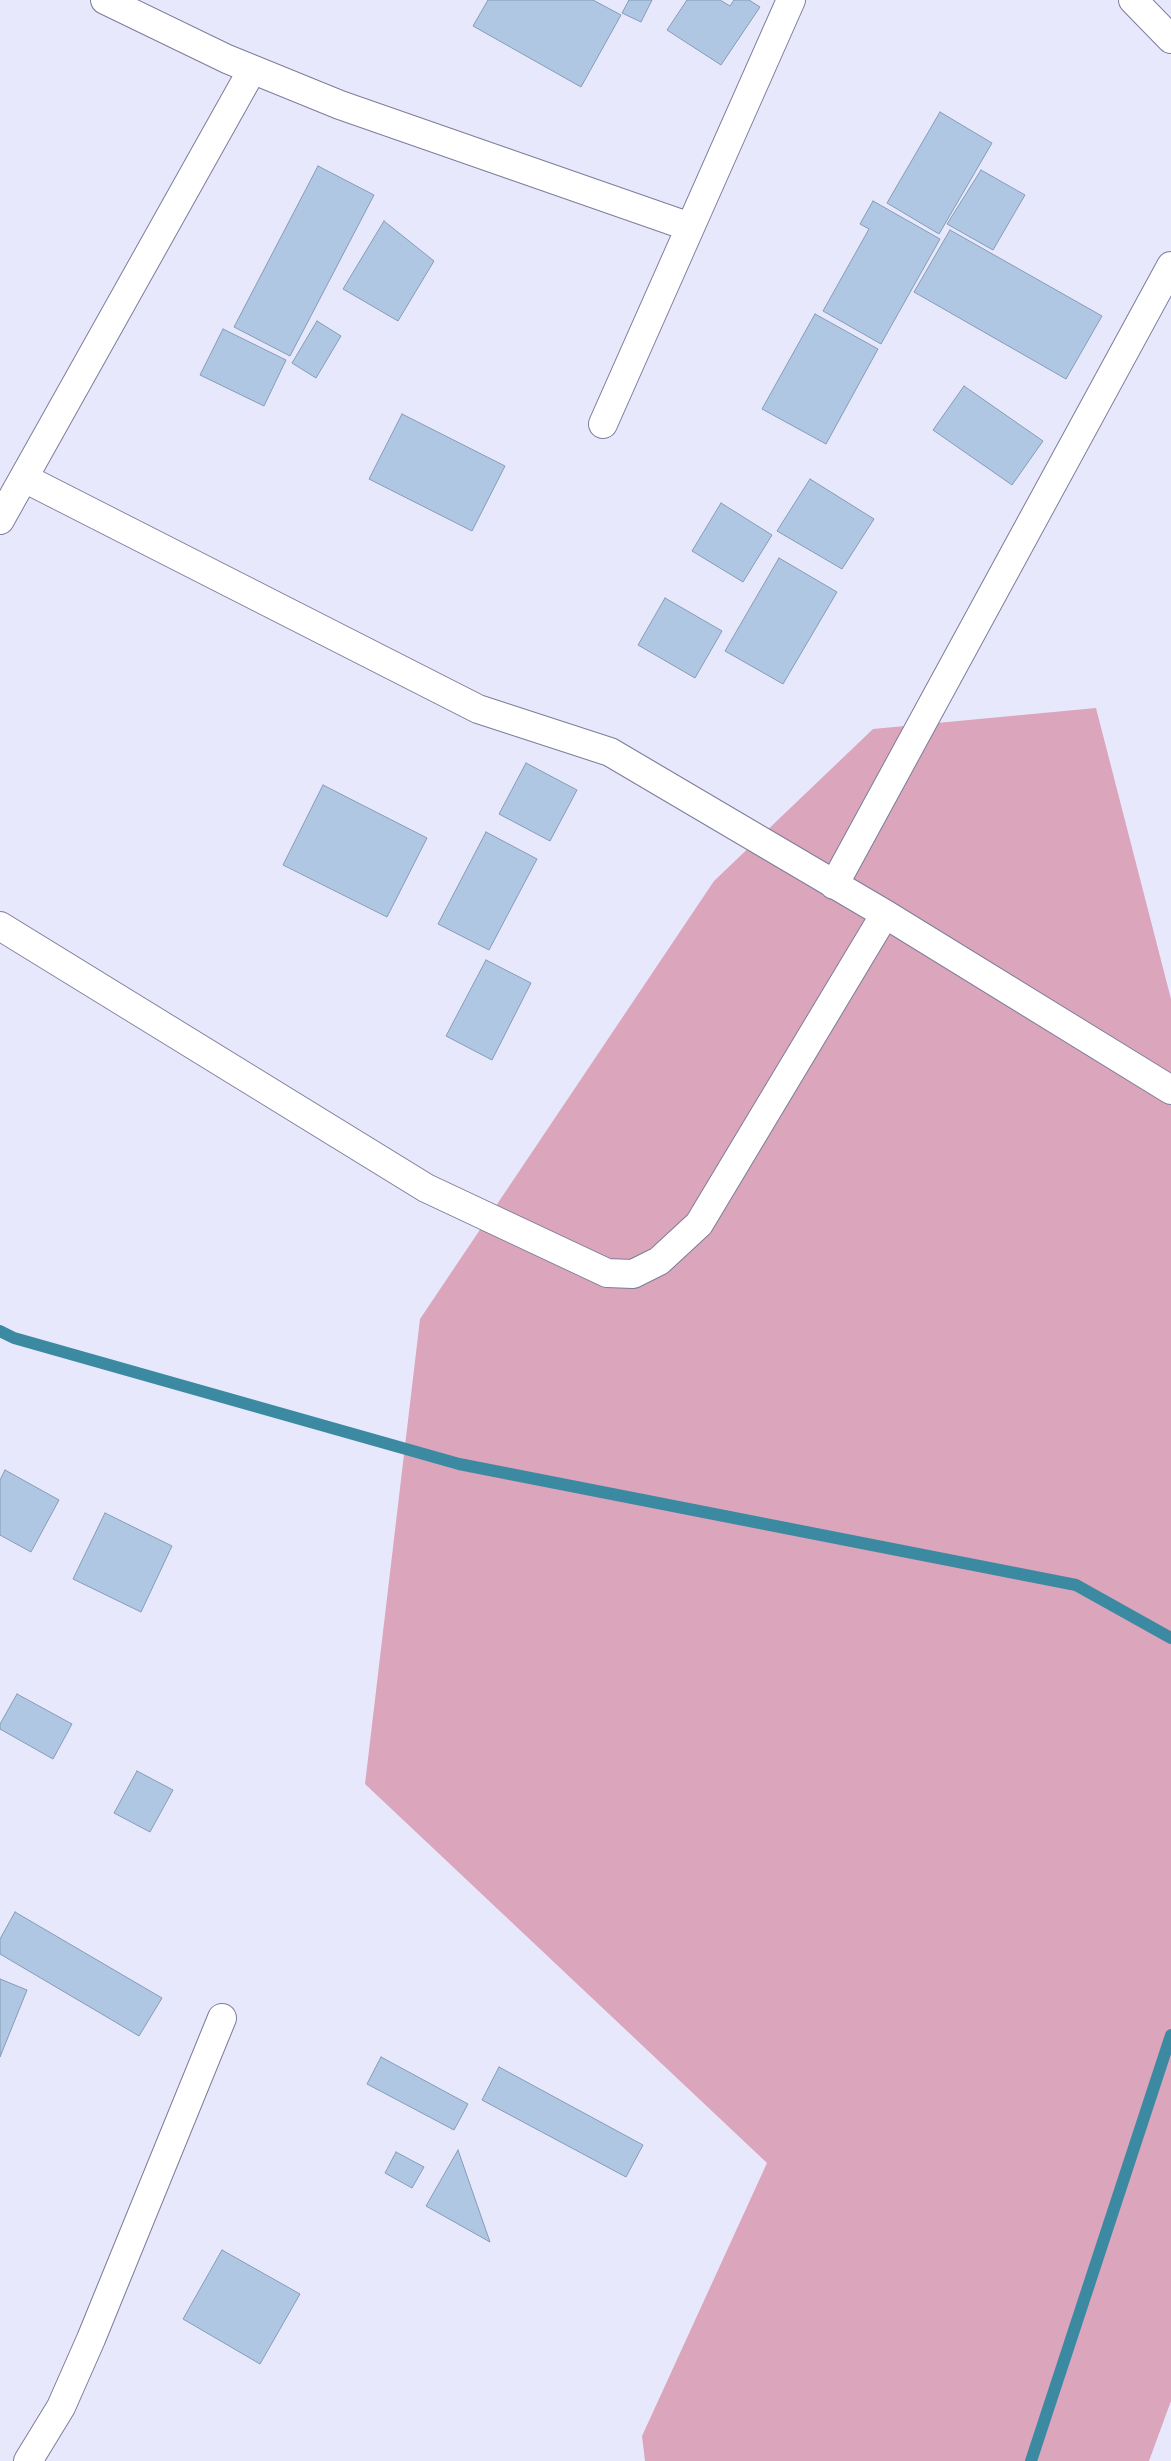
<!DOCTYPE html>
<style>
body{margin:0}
canvas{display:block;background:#e8e8fd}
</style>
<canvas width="1171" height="2461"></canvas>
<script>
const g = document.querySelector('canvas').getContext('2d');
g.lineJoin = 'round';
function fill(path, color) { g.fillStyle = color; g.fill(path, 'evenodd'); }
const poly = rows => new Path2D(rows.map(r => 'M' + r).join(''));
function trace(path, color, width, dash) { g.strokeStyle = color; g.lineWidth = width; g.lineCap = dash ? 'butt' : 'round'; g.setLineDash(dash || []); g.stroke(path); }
const green = poly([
 [1096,708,1171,999,1171,2401,1149,2461,645,2461,642,2436,767,2163,365,1784,420,1319,714,881,873,729]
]);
const stream = poly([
 [0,1331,14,1338,459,1464,1076,1585,1171,1638],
 [1031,2461,1171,2035]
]);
const building = poly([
 [488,0,593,0,621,15,581,87,473,26,488,0],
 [629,0,652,0,641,22,622,13,629,0],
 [687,0,720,0,730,6,734,0,749,0,760,7,721,65,667,30,687,0],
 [940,112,992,143,939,234,887,203,940,112],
 [318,166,374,195,290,356,234,327,318,166],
 [981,170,1025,195,993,250,947,224,981,170],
 [873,201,940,239,881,344,823,311,869,229,860,224,873,201],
 [384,221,434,261,398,321,343,289,384,221],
 [950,230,1102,316,1066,379,914,292,950,230],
 [815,314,878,349,826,444,762,409,815,314],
 [317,321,341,336,316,378,292,363,317,321],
 [223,329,286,360,264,406,200,375,223,329],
 [964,386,1043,441,1012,485,933,430,964,386],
 [402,414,505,466,472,531,369,479,402,414],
 [810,479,874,519,842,569,777,531,810,479],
 [721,503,772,535,743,582,692,551,721,503],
 [779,558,837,592,783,684,725,651,779,558],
 [665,598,722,631,695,678,638,645,665,598],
 [526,763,577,790,550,841,499,814,526,763],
 [323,785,427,838,387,917,283,865,323,785],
 [486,832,537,859,489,950,438,924,486,832],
 [486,960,531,983,492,1060,446,1036,486,960],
 [5,1470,59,1500,31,1552,0,1535,0,1480,5,1470],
 [105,1513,172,1546,141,1612,73,1579,105,1513],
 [17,1694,72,1724,53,1759,0,1729,0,1724,17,1694],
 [137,1771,173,1790,150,1832,114,1813,137,1771],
 [15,1912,162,1998,139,2036,0,1954,0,1939,15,1912],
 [0,1979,27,1990,0,2057,0,1979],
 [381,2057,468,2104,454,2130,367,2084,381,2057],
 [499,2067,643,2145,626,2177,482,2100,499,2067],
 [458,2150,490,2242,426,2206,458,2150],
 [396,2152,424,2167,412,2188,385,2173,396,2152],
 [222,2250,300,2294,260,2364,183,2319,222,2250]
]);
const street = poly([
 [105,0,227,59,340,105,690,227],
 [1133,0,1171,39],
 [603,424,791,0],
 [24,478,478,709,610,752,885,914,1171,1090],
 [0,520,252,70],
 [834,885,1171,266],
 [0,926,426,1188,607,1273,633,1274,659,1261,699,1224,885,914],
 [28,2461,61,2407,91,2339,222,2018]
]);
fill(green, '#dba6bb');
trace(stream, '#3b8aa2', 12);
fill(building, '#afc7e3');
trace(building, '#859cb6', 1);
trace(street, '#7d7c9b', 30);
trace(street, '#fff', 28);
</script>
